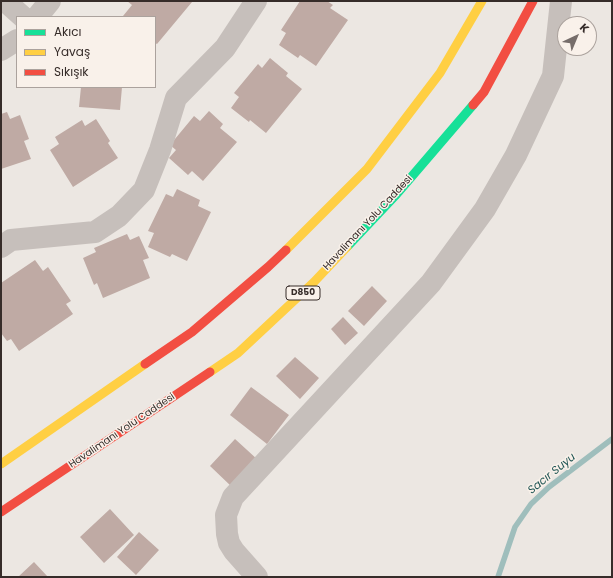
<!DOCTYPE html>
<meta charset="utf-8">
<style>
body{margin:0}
#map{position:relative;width:613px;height:578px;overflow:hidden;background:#ece7e2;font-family:Poppins,sans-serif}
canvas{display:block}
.frame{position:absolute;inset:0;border:2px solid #362c29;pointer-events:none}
.legend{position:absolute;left:16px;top:16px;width:140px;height:72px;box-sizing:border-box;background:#f9f1ea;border:1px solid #aba29d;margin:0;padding:5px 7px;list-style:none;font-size:12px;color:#362c29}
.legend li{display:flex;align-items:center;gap:8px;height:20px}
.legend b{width:20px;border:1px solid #aba29d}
.north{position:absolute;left:557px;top:16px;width:40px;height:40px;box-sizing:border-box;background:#f9f1ea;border:1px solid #aba29d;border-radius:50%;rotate:44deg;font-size:11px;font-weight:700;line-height:16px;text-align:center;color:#362c29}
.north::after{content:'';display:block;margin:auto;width:14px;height:18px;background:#766d6a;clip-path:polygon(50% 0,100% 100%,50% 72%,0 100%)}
</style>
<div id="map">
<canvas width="613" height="578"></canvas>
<div class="frame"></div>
<ul class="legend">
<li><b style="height:5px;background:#16e098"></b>Akıcı</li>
<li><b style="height:5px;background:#ffcf43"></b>Yavaş</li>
<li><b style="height:5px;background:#f24e42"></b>Sıkışık</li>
</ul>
<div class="north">K</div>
</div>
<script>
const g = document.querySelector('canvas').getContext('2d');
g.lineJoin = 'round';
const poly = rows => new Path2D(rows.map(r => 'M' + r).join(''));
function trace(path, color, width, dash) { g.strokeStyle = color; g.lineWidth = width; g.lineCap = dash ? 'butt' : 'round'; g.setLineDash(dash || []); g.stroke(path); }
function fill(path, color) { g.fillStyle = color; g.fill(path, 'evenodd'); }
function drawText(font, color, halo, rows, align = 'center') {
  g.font = font + ' Poppins,sans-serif'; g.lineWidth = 3; g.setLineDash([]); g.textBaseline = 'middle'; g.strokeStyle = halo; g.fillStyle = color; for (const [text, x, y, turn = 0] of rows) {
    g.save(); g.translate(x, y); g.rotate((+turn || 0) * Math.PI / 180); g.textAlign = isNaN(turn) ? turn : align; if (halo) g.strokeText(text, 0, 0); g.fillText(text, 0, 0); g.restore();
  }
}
const stream = poly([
 [498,577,515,527,531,504,549,487,612,439]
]);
const building = poly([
 [127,1,191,1,192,2,157,44,155,43,155,17,124,17,123,16,132,5],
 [300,1,327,1,333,5,330,8,348,20,316,66,300,55,298,58,279,45,286,33,281,30],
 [270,58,288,73,286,76,302,89,266,133,250,120,249,122,231,108,239,97,234,93,258,64,262,68],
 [81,87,122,87,120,110,79,107],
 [209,111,223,124,220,128,237,142,203,181,192,171,188,175,169,158,176,150,170,145,194,116,200,121],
 [7,112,10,119,20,115,29,139,24,141,31,159,1,169,1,114],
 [96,119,110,141,108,143,118,158,73,187,50,150,59,144,55,137,82,120,85,126],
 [177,189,200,200,198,206,211,212,187,261,172,254,170,257,148,247,154,233,148,231,166,194,173,197],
 [127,234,130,240,139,236,149,258,143,260,150,278,103,298,97,283,94,285,83,258,96,252,94,248],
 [35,260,43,271,48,267,71,301,66,304,73,314,19,351,11,339,7,341,1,333,1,283],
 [372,286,387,301,364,326,348,311],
 [343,317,358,333,345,345,331,329],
 [295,357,319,378,300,399,276,376],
 [251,387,289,415,267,444,230,415],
 [235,439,258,460,232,487,210,466],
 [110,509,134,535,104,563,80,537],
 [139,532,159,550,136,575,117,557],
 [34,562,48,577,18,577]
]);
const street = poly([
 [5,1,23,17],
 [37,17,50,1],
 [1,50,17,40],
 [1,247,11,240,95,232,119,216,144,190,160,150,176,98,225,48,256,1],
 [257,577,234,551,229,543,227,534,226,515,233,497,431,283,485,209,516,155,553,76,561,1]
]);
const fast = poly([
 [347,247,395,196,473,105]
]);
const slow = poly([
 [286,250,367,169,440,73,482,1],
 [210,372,238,353,314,282,347,247],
 [1,464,145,364]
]);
const jam = poly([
 [473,105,484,92,533,1],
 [145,364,192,332,268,267,286,250],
 [1,512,210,372]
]);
const shields = [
 [303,293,34]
];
const shieldNames = [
 ["D850",303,293]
];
const streetNames = [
 ["Havalimanı Yolu Caddesi",368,223,-47],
 ["Havalimanı Yolu Caddesi",122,431,-34]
];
const waterNames = [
 ["Sacır Suyu",552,474,-39]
];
trace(stream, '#9fbebc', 5.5);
fill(building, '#bfaaa4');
trace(street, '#c6bfbb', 22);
trace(fast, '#16e098', 9);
trace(slow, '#ffcf43', 9);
trace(jam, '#f24e42', 9);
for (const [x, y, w] of shields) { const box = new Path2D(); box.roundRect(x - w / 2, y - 7, w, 14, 3); g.fillStyle = '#f9f1ea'; g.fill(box); trace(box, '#362c29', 1); }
drawText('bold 9px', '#362c29', null, shieldNames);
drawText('10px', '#362c29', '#f9f1ea', streetNames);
drawText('italic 11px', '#215655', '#f9f1ea', waterNames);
</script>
